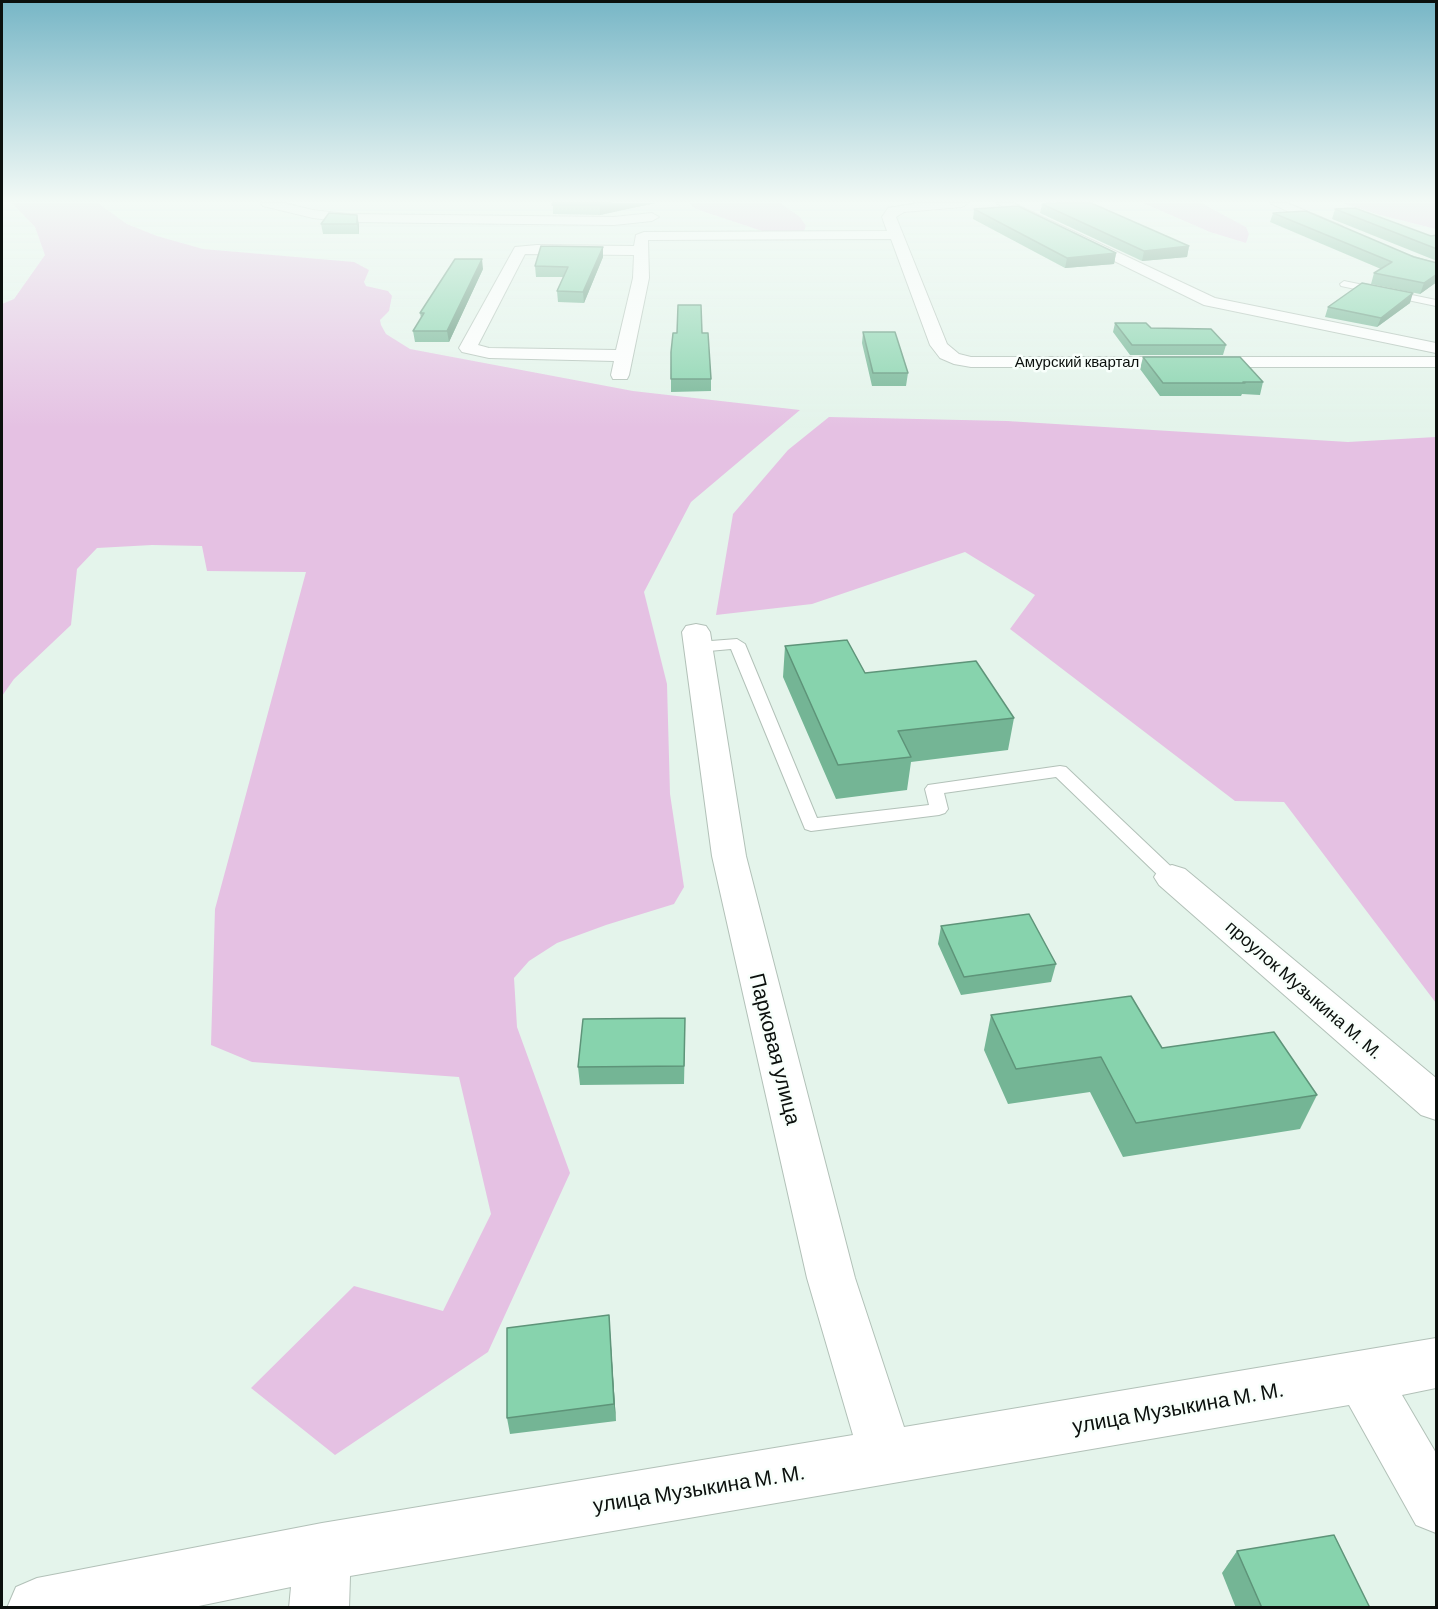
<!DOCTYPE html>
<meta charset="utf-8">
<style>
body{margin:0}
#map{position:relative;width:1438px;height:1609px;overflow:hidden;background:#e4f4eb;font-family:Barlow,sans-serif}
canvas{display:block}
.frame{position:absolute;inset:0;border:3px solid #0b100d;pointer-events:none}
</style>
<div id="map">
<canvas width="1438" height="1609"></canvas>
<div class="frame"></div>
</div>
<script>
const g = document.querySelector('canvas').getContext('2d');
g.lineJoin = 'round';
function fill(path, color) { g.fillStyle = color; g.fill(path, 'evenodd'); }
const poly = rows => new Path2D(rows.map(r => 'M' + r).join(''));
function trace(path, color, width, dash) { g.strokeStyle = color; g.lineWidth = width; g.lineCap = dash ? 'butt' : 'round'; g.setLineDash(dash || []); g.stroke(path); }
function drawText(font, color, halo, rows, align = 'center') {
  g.font = font + ' Barlow,sans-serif'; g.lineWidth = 5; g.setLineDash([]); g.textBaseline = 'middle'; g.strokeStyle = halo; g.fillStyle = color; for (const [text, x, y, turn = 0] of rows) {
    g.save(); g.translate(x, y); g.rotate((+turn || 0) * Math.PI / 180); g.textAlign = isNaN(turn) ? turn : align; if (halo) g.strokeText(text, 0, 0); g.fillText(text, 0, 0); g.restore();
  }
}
const green = poly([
 [12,203,98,203,127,224,157,236,203,249,354,262,369,270,364,282,366,286,388,291,392,296,389,311,380,320,381,325,386,334,410,349,633,391,800,410,691,502,644,592,667,684,670,794,684,887,674,904,606,925,557,943,529,961,514,978,517,1027,570,1173,488,1352,335,1455,251,1388,354,1286,443,1311,491,1214,459,1077,252,1062,211,1045,215,909,306,572,207,571,202,546,152,545,97,548,77,569,71,625,14,679,2,696,2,304,14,299,45,255,35,227],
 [689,203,780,203,800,217,806,226,804,231,768,233,696,209],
 [1143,203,1201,203,1246,227,1249,234,1246,243,1210,232],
 [1343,203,1436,203,1436,229,1380,215],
 [829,417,1007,421,1348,442,1436,437,1436,1003,1284,802,1235,801,1010,629,1035,595,965,552,812,604,716,615,733,514,788,450]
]);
const service = poly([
 [1344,281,1436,300,1436,306,1341,286,1340,284,1344,281],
 [737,639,745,644,817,818,929,805,925,789,928,785,1060,766,1066,767,1182,877,1179,882,1172,884,1165,882,1056,777,944,793,948,809,945,813,939,815,811,831,805,829,731,649,698,652,690,647,698,642,737,639]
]);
const minor = poly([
 [261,203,283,203,313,210,347,214,614,217,652,213,659,217,652,221,614,225,347,222,313,218,263,206,261,203],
 [919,203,969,203,962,207,904,212,896,217,947,344,959,354,971,357,1436,357,1436,367,971,367,954,364,940,358,930,345,891,239,648,240,649,278,629,375,627,379,613,379,611,375,614,361,489,358,462,352,459,348,515,247,537,245,634,246,636,235,644,232,887,231,882,217,888,208,919,203],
 [525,254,634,255,633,278,616,350,489,348,478,345,525,254],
 [996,203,1013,203,1215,298,1436,343,1436,353,1204,305,996,203],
 [1270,203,1287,203,1342,226,1344,229,1342,232,1332,232,1270,203],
 [696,624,706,626,710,632,746,856,855,1278,904,1427,1436,1338,1436,1388,1402,1395,1436,1453,1436,1533,1416,1525,1349,1405,350,1576,349,1608,289,1608,291,1587,189,1608,7,1608,16,1587,37,1578,322,1523,853,1435,807,1278,712,856,682,632,686,626,696,624],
 [1172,865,1185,869,1436,1078,1436,1120,1421,1115,1159,885,1154,877,1159,869,1172,865]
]);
const wall = poly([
 [553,203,655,203,600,215,553,214],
 [1042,204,1189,246,1187,257,1142,261,1040,213],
 [974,209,1116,253,1114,264,1065,268,973,219],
 [1335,209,1431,236,1437,235,1437,261,1332,219],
 [329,213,359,224,359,234,323,234,321,224],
 [1273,213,1437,263,1437,284,1434,284,1420,294,1371,284,1374,273,1381,269,1270,222],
 [603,247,603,257,584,303,558,302,557,291,563,277,536,277,535,266],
 [483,269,449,342,415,342,413,331,421,318,420,313],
 [1410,303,1377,327,1325,317,1328,307],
 [1115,323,1151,328,1226,345,1223,355,1130,355,1113,332],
 [863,332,908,373,906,386,872,386,862,343],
 [702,333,711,379,711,391,671,392,671,352],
 [1143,357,1263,382,1260,395,1242,394,1241,396,1160,396,1140,369],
 [785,646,865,673,1014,718,1008,750,911,762,907,790,836,799,783,677],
 [941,926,1056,964,1051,982,961,995,938,944],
 [991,1015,1162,1048,1317,1095,1300,1129,1123,1157,1090,1092,1008,1104,984,1050],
 [685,1036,684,1084,580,1085,578,1067],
 [609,1315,616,1421,510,1434,507,1418],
 [1237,1551,1370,1608,1236,1608,1222,1573]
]);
const shadedWall = poly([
 [611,203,655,203,600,215,600,205],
 [357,215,359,224,359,234,357,224],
 [1189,246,1187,257,1142,261,1144,251],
 [603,247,603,257,584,303,583,292],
 [1116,253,1114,264,1065,268,1067,258],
 [482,259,483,269,449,342,447,331],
 [1437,274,1437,278,1434,284,1420,294,1424,283],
 [1413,293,1410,303,1377,327,1381,318],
 [609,1315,610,1332,616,1421,614,1404]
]);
const building = poly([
 [553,203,611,203,600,205,552,205,553,203],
 [1057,203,1091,203,1189,246,1144,251,1042,204,1057,203],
 [1018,206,1116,253,1067,258,974,209,1018,206],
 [1355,208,1431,236,1437,235,1437,249,1335,209,1355,208],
 [1306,211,1414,257,1437,263,1437,274,1424,283,1374,273,1392,262,1273,213,1306,211],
 [329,213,357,215,357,224,321,224,329,213],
 [541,246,603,247,583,292,557,291,568,267,535,266,541,246],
 [455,259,482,259,447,331,413,331,424,313,420,313,455,259],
 [1362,283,1413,293,1381,318,1328,307,1362,283],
 [678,305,701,305,702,333,708,333,711,379,671,379,671,352,673,333,677,333,678,305],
 [1115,323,1146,323,1151,328,1211,329,1226,345,1132,345,1115,323],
 [863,332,895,332,908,373,873,373,863,332],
 [1143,357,1240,357,1263,382,1243,382,1245,383,1163,383,1143,357],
 [847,640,865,673,976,661,1014,718,898,731,911,757,838,765,785,646,847,640],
 [1029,914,1056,964,964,977,941,926,1029,914],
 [1131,996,1162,1048,1274,1032,1317,1095,1136,1123,1101,1057,1016,1069,991,1015,1131,996],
 [685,1018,684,1066,578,1067,583,1019,685,1018],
 [609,1315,614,1404,507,1418,507,1328,609,1315],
 [1334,1535,1370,1608,1262,1608,1237,1551,1334,1535]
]);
const farStreetnames = [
 ["Амурский квартал",1077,362]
];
const streetNames = [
 ["проулок Музыкина М. М.",1304,990,41]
];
const nearStreetnames = [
 ["Парковая улица",775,1049,76],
 ["улица Музыкина М. М.",1178,1408,-10],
 ["улица Музыкина М. М.",699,1489,-9]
];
fill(green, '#e5c1e3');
trace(service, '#b2c1b8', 2);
trace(minor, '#b2c1b8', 2);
fill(service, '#fff');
fill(minor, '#fff');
fill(wall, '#74b595');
fill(shadedWall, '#5e9479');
fill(building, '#87d3ad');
trace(building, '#5e9479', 1.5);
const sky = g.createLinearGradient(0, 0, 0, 428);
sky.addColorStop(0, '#77b6c6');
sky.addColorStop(0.47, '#f3faf6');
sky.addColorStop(1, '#f3faf600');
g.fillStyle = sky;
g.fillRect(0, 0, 1438, 428);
drawText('15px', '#0b100d', '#f8fffb', farStreetnames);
drawText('18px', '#0b100d', '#f8fffb', streetNames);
drawText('21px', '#0b100d', '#f8fffb', nearStreetnames);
</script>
